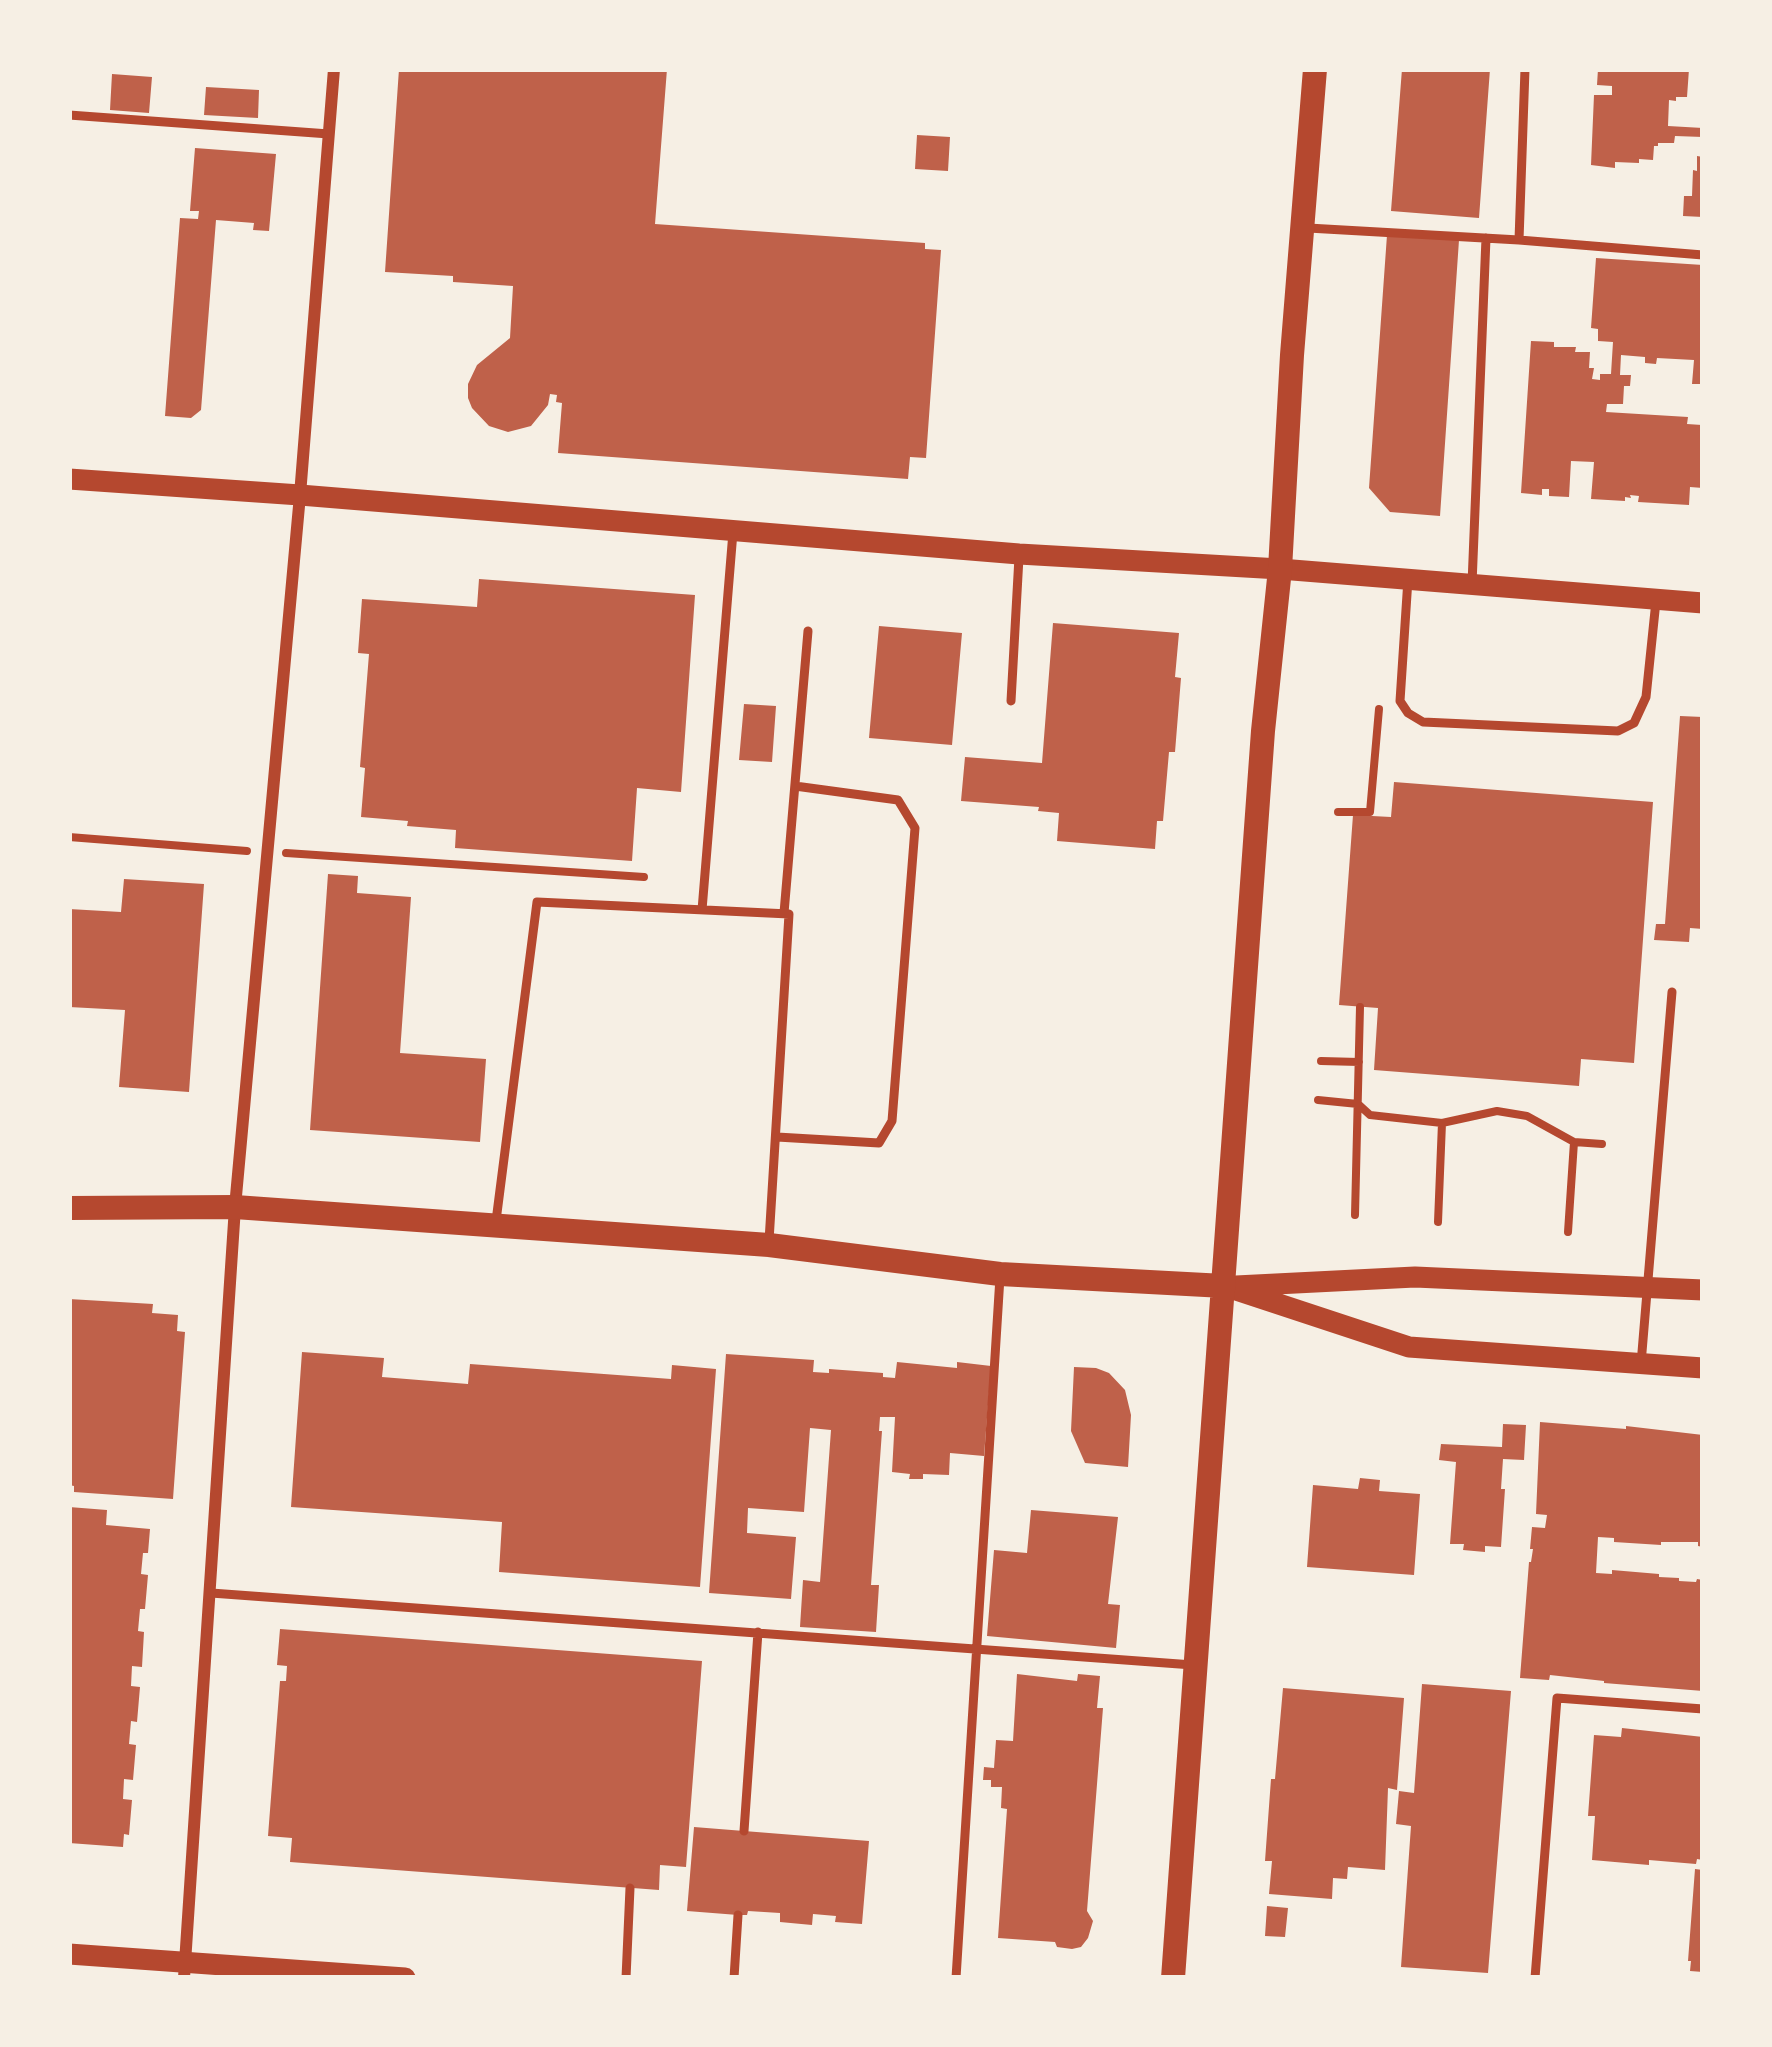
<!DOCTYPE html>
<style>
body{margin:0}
#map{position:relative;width:1772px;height:2047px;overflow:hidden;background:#f6efe4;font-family:"PT Sans",sans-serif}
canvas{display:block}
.frame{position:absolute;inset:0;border:72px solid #f6efe4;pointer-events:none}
</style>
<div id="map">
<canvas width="1772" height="2047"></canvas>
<div class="frame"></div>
</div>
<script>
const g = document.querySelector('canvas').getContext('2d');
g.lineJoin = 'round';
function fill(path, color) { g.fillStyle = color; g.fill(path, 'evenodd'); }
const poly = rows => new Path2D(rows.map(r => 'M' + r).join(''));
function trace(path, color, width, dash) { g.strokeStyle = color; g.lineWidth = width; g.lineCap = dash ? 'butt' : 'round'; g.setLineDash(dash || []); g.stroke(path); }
const building = poly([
 [399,69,667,69,655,224,925,243,925,249,941,250,926,458,910,457,908,479,558,453,562,403,556,402,557,395,550,394,548,405,531,426,508,432,489,426,472,408,468,398,468,384,477,365,510,338,513,286,453,282,453,276,385,272],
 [1402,69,1490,69,1479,218,1391,211],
 [1598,69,1689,69,1687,97,1676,97,1676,101,1669,100,1668,126,1703,128,1703,137,1675,136,1674,143,1658,143,1658,146,1654,146,1653,160,1639,159,1639,163,1615,162,1615,168,1591,165,1594,95,1612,95,1612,86,1597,85],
 [112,74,152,77,149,113,110,110],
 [206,87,259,90,258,118,204,115],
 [917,135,950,137,948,171,915,169],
 [195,148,276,154,269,231,253,230,254,223,216,220,201,410,191,418,165,416,180,218,198,219,199,211,190,211],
 [1697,156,1703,157,1703,217,1683,216,1684,196,1692,196,1693,170,1697,171],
 [1387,235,1459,240,1440,516,1390,512,1369,488],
 [1596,258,1703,265,1703,384,1692,384,1694,360,1657,358,1656,364,1645,363,1645,357,1621,355,1620,375,1631,375,1630,386,1624,386,1623,404,1607,404,1606,412,1688,417,1687,424,1702,425,1703,488,1690,487,1689,505,1638,502,1639,496,1630,495,1631,498,1625,497,1625,501,1591,499,1594,462,1571,461,1569,497,1549,496,1549,489,1542,489,1542,495,1521,493,1531,341,1554,342,1554,347,1576,347,1575,352,1590,352,1589,368,1594,368,1592,379,1600,380,1600,374,1611,374,1613,342,1598,341,1598,329,1591,328],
 [479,579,695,595,681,792,637,788,632,861,455,848,456,830,407,826,408,821,361,817,365,768,360,767,369,654,358,653,362,599,477,607],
 [1053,623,1179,633,1175,677,1181,678,1175,752,1169,752,1163,821,1157,821,1155,849,1057,841,1059,813,1038,811,1039,807,961,801,965,757,1042,763],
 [879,626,962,633,952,745,869,738],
 [744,704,776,706,772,762,739,760],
 [1680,716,1703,717,1703,929,1690,928,1689,942,1654,940,1656,924,1665,924],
 [1394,782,1653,802,1634,1063,1581,1059,1579,1086,1374,1070,1378,1008,1339,1005,1353,815,1391,817],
 [328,874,358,876,357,893,411,897,400,1053,486,1059,480,1142,310,1130],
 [124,879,204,884,189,1092,119,1087,125,1010,69,1007,69,909,121,912],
 [69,1299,153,1304,152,1313,178,1315,177,1331,185,1332,173,1499,74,1492,74,1486,69,1485],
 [302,1352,384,1358,382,1377,468,1384,470,1364,671,1379,672,1365,716,1369,700,1587,499,1572,502,1522,291,1507],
 [726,1354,814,1360,813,1372,829,1373,829,1369,883,1373,883,1377,895,1378,897,1362,957,1368,957,1362,991,1366,984,1456,950,1453,949,1475,923,1474,923,1479,909,1479,910,1474,892,1472,895,1417,880,1417,879,1431,882,1431,871,1585,879,1585,876,1632,800,1627,803,1580,820,1582,831,1430,810,1428,804,1512,748,1508,747,1533,796,1537,791,1599,709,1593],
 [1074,1367,1096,1368,1109,1373,1125,1390,1131,1415,1128,1467,1085,1463,1071,1431],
 [1540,1422,1626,1429,1626,1426,1703,1435,1703,1547,1698,1546,1698,1542,1661,1542,1661,1545,1614,1542,1614,1538,1598,1537,1596,1573,1612,1574,1612,1570,1659,1574,1659,1577,1679,1578,1679,1581,1696,1582,1697,1579,1703,1580,1703,1691,1604,1683,1604,1681,1550,1675,1549,1680,1520,1678,1529,1562,1531,1562,1533,1549,1530,1549,1532,1527,1545,1528,1547,1515,1536,1514],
 [1503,1424,1526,1425,1524,1460,1503,1459,1501,1489,1505,1489,1501,1547,1485,1546,1485,1552,1463,1550,1464,1544,1450,1544,1456,1462,1439,1460,1441,1444,1502,1447],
 [1360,1478,1380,1480,1379,1491,1420,1494,1414,1575,1307,1567,1313,1485,1358,1489],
 [69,1507,107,1510,106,1525,150,1529,148,1553,143,1553,141,1574,148,1575,145,1609,140,1609,138,1631,144,1632,142,1667,132,1666,131,1686,140,1687,137,1722,131,1721,129,1744,136,1745,133,1780,124,1779,123,1799,132,1800,129,1835,124,1834,123,1847,69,1843],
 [1031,1510,1118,1517,1108,1604,1120,1605,1116,1648,987,1636,994,1550,1027,1553],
 [280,1629,702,1661,686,1867,660,1865,659,1890,290,1862,292,1838,268,1836,280,1681,286,1681,287,1666,277,1665],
 [1017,1674,1077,1681,1078,1674,1100,1676,1097,1708,1103,1708,1087,1911,1093,1921,1088,1938,1081,1947,1072,1949,1057,1947,1055,1942,998,1938,1007,1809,1001,1808,1002,1787,991,1787,991,1780,983,1780,984,1767,994,1768,996,1740,1013,1741],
 [1422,1684,1511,1691,1488,1973,1401,1967,1411,1826,1396,1824,1399,1791,1414,1793],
 [1283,1688,1404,1698,1397,1790,1388,1788,1385,1870,1348,1867,1347,1879,1333,1878,1332,1899,1269,1894,1272,1861,1265,1861,1271,1779,1275,1779],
 [1622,1728,1703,1737,1703,1860,1697,1859,1696,1864,1649,1860,1649,1865,1592,1860,1595,1816,1588,1816,1594,1735,1621,1737],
 [694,1827,869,1841,862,1924,835,1922,836,1916,813,1914,812,1925,780,1922,780,1913,748,1911,747,1915,738,1915,687,1911],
 [1695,1869,1703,1870,1703,1972,1690,1971,1691,1961,1688,1961],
 [1267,1906,1288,1908,1285,1937,1265,1936]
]);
const path = poly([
 [1338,812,1370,812,1379,709],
 [69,837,247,851],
 [286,853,644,877],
 [1321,1061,1359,1062],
 [1318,1100,1358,1104,1370,1115,1442,1123,1497,1111,1527,1116,1574,1142,1602,1144],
 [1355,1215,1360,1007],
 [1438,1222,1442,1123],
 [1568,1232,1574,1142]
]);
const service = poly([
 [69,115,329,134],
 [1308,228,1519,240,1703,255],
 [1519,240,1525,69],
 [1408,579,1400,701,1408,713,1423,722,1618,731,1634,723,1646,697,1656,601],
 [1472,584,1486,238],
 [1011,701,1019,557],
 [702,910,733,532],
 [784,913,808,631],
 [777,1137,879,1143,892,1121,915,828,898,800,795,786],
 [496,1221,537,902,789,914,769,1241],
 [1641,1364,1672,992],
 [211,1593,1193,1665],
 [744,1831,758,1632],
 [626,1978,630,1888],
 [734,1978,738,1915],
 [956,1978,1000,1277],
 [1535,1978,1557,1698,1703,1709]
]);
const minor = poly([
 [184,1978,235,1207,300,495,334,69]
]);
const tertiary = poly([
 [69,479,300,495,1019,554,1280,569,1703,603],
 [1224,1286,1409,1347,1703,1368],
 [1236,1286,1415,1277,1703,1290],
 [69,1954,405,1978]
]);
const secondary = poly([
 [69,1208,235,1207,769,1245,1000,1274,1224,1286],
 [1173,1978,1263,731,1280,569,1292,355,1315,69]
]);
fill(building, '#bf614a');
trace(path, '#b5482f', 8);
trace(service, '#b5482f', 9);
trace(minor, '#b5482f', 12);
trace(tertiary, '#b5482f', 21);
trace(secondary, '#b5482f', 24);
</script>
